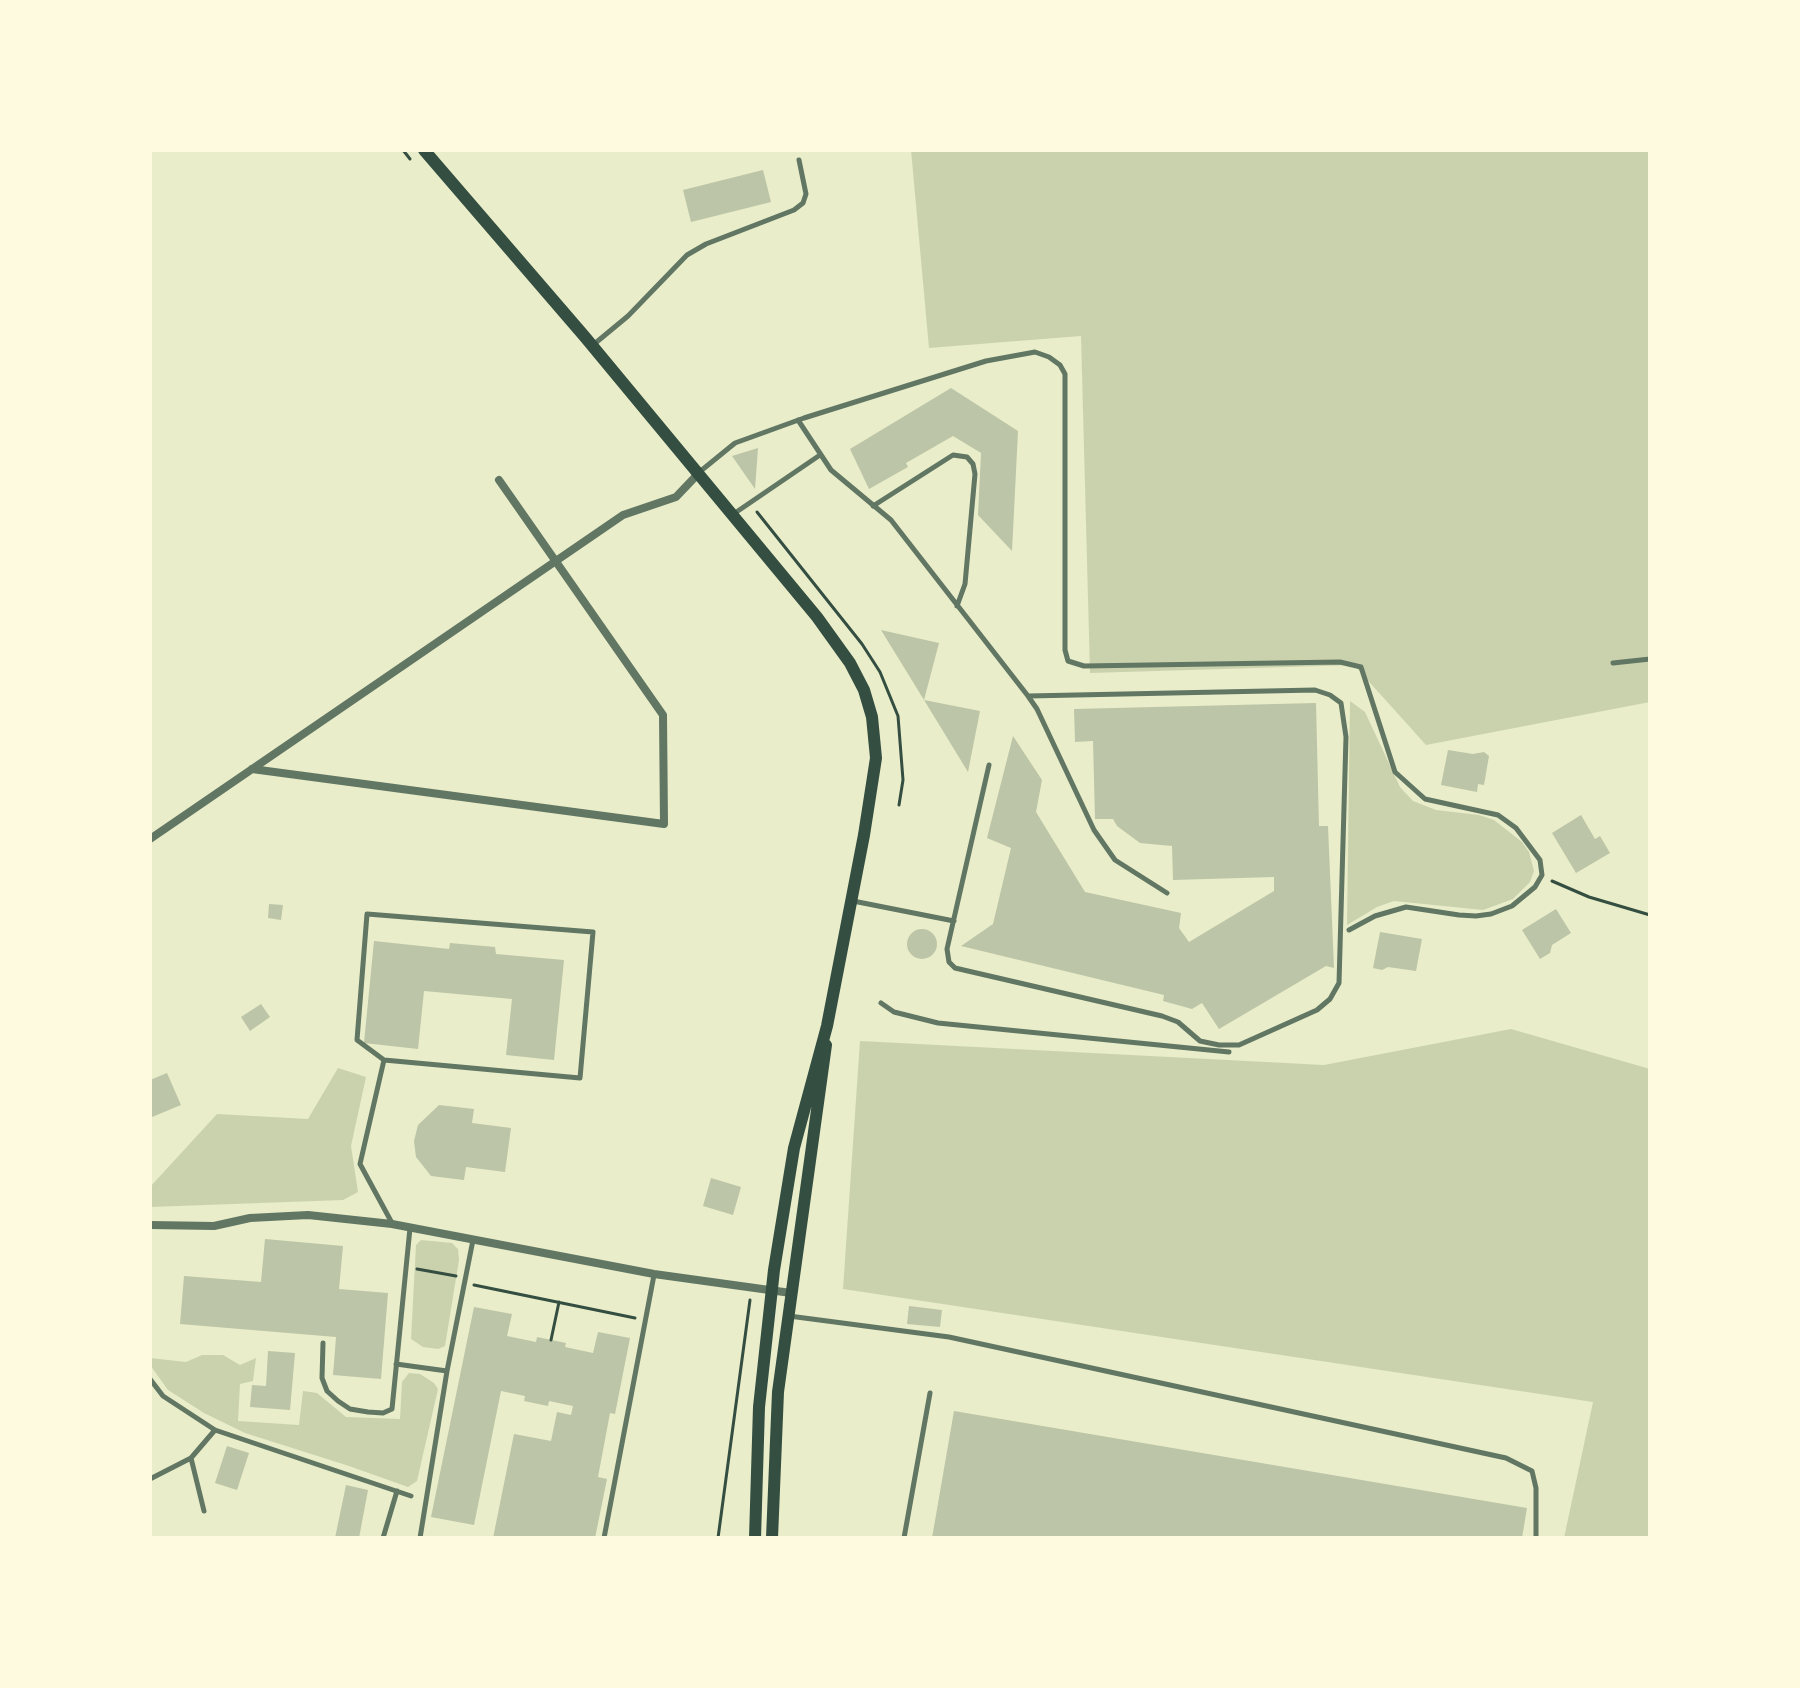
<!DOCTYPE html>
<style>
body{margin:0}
#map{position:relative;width:1800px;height:1688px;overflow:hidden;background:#e9edc9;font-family:Ubuntu,sans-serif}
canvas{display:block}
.frame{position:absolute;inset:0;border:152px solid #fefae0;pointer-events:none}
</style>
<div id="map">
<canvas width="1800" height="1688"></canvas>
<div class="frame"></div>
</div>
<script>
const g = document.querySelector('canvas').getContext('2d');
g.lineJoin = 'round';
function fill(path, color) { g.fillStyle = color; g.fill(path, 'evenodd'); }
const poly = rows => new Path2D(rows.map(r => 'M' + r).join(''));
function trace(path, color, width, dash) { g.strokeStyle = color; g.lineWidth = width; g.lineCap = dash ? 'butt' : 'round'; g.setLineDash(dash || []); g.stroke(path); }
const green = poly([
 [911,150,1650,150,1650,702,1426,745,1354,665,1090,673,1081,336,929,348],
 [1350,701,1365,712,1400,787,1413,801,1436,810,1479,815,1494,820,1522,842,1529,852,1534,871,1530,882,1513,899,1483,910,1394,901,1377,907,1347,925],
 [1511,1029,1650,1069,1650,1538,1564,1538,1593,1402,843,1289,860,1041,1324,1065],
 [338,1068,366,1077,351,1146,358,1192,343,1200,150,1207,150,1187,217,1114,308,1119],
 [421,1240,452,1243,458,1249,459,1260,445,1346,438,1349,423,1347,411,1339,416,1245],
 [202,1355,223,1355,240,1365,256,1358,253,1381,240,1384,238,1421,299,1425,303,1391,317,1393,346,1417,400,1419,402,1382,409,1373,420,1374,434,1383,438,1389,417,1481,408,1487,349,1466,245,1433,204,1413,168,1390,150,1365,150,1358,186,1362]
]);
const building = poly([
 [763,170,771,202,691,222,683,190],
 [951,388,1018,431,1012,551,978,515,981,453,953,436,906,463,908,467,869,489,850,449],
 [758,448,755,489,732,456],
 [881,630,939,643,924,700],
 [924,700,980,711,968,772],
 [1316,703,1319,826,1328,826,1334,968,1326,966,1219,1029,1202,1003,1192,1009,1163,1001,1164,995,961,946,993,924,1011,848,987,838,1013,736,1042,780,1036,812,1085,892,1181,913,1179,928,1189,942,1274,891,1274,877,1173,880,1172,846,1140,843,1117,826,1113,819,1095,819,1093,741,1075,742,1074,709],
 [1448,750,1473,754,1484,752,1489,756,1484,785,1478,784,1477,792,1441,785],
 [1581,815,1595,839,1600,836,1610,853,1576,873,1552,833],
 [269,904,283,905,281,920,268,918],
 [1556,909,1571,933,1552,945,1550,953,1540,959,1522,930],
 '907 944a15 15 0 1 1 30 0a15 15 0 1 1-30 0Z',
 [1380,932,1422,939,1416,971,1388,967,1382,970,1373,968],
 [374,941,449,949,450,943,495,947,496,954,564,960,554,1060,506,1055,512,999,424,991,418,1049,364,1043],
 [261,1004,270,1017,250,1031,241,1017],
 [167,1073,181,1105,152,1117,150,1111,150,1080],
 [439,1105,474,1109,472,1123,511,1128,505,1172,466,1167,464,1180,431,1176,416,1157,414,1141,418,1125],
 [711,1178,741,1187,733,1215,703,1206],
 [265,1239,343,1246,339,1289,388,1293,381,1379,333,1375,336,1337,180,1324,184,1276,261,1282],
 [909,1306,942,1310,940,1327,907,1324],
 [474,1307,512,1314,507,1336,536,1342,537,1337,566,1343,565,1347,593,1353,598,1332,630,1338,615,1414,610,1413,598,1477,607,1479,595,1538,493,1538,514,1434,551,1441,557,1412,571,1415,573,1406,549,1401,548,1406,524,1401,525,1396,501,1391,474,1525,431,1517],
 [268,1351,295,1353,290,1410,250,1407,252,1385,266,1386],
 [954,1411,1527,1508,1522,1538,932,1538],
 [227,1446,249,1453,237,1490,215,1483],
 [346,1485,368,1490,359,1538,335,1538]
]);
const path = poly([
 [403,150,410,159],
 [757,512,862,644,880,672,898,716,903,780,899,805],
 [1552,881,1589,897,1650,915],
 [417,1269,456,1276],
 [474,1285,635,1318],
 [551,1340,559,1302],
 [718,1538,750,1300]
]);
const service = poly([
 [593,345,628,316,687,255,706,244,794,210,803,203,806,194,799,160],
 [798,420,831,470,891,520,1028,696,1037,709,1094,830,1115,860,1167,893],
 [697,474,735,443,804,418,986,361,1035,352,1049,357,1060,365,1065,374,1065,650,1068,661,1084,666,1340,662,1361,667,1395,772,1425,799,1498,815,1516,828,1540,860,1542,875,1535,887,1512,906,1491,914,1476,916,1459,915,1406,907,1375,916,1349,930],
 [873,506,953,455,967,457,973,464,975,474,965,584,957,606],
 [732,515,820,455],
 [1613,663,1650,659],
 [989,765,947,949,949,962,955,968,1162,1016,1178,1022,1200,1041,1219,1045,1239,1045,1317,1010,1330,999,1339,983,1346,737,1341,703,1330,695,1315,690,1028,696],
 [853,901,954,921],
 [881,1003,894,1012,938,1023,1229,1052],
 [384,1060,580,1078,593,932,367,914,357,1040,384,1060,360,1164,392,1223],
 [789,1316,949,1337,1506,1458,1532,1471,1536,1488,1536,1538],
 [323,1343,322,1378,327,1391,338,1401,350,1409,368,1412,383,1413,392,1409,410,1228],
 [396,1364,447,1371],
 [150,1379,163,1396,215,1430,411,1496],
 [191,1458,204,1511],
 [150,1479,191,1458,215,1430],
 [383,1538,397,1491],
 [420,1538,447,1371,473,1240],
 [604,1538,654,1275],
 [904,1538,930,1393]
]);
const minor = poly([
 [252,769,664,824,663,715,499,480],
 [150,839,623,515,676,497,697,475],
 [150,1225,214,1226,250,1218,308,1215,392,1224,654,1274,791,1293]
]);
const secondary = poly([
 [424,150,585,337,817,617,850,663,864,690,872,717,876,758,864,835,827,1026,794,1148,774,1270,759,1407,755,1538],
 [772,1538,778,1392,826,1045]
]);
fill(green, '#cad2ad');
fill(building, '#bcc5a7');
trace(path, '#344e41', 3);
trace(service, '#617663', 5);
trace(minor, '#617663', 8);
trace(secondary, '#344e41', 12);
</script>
